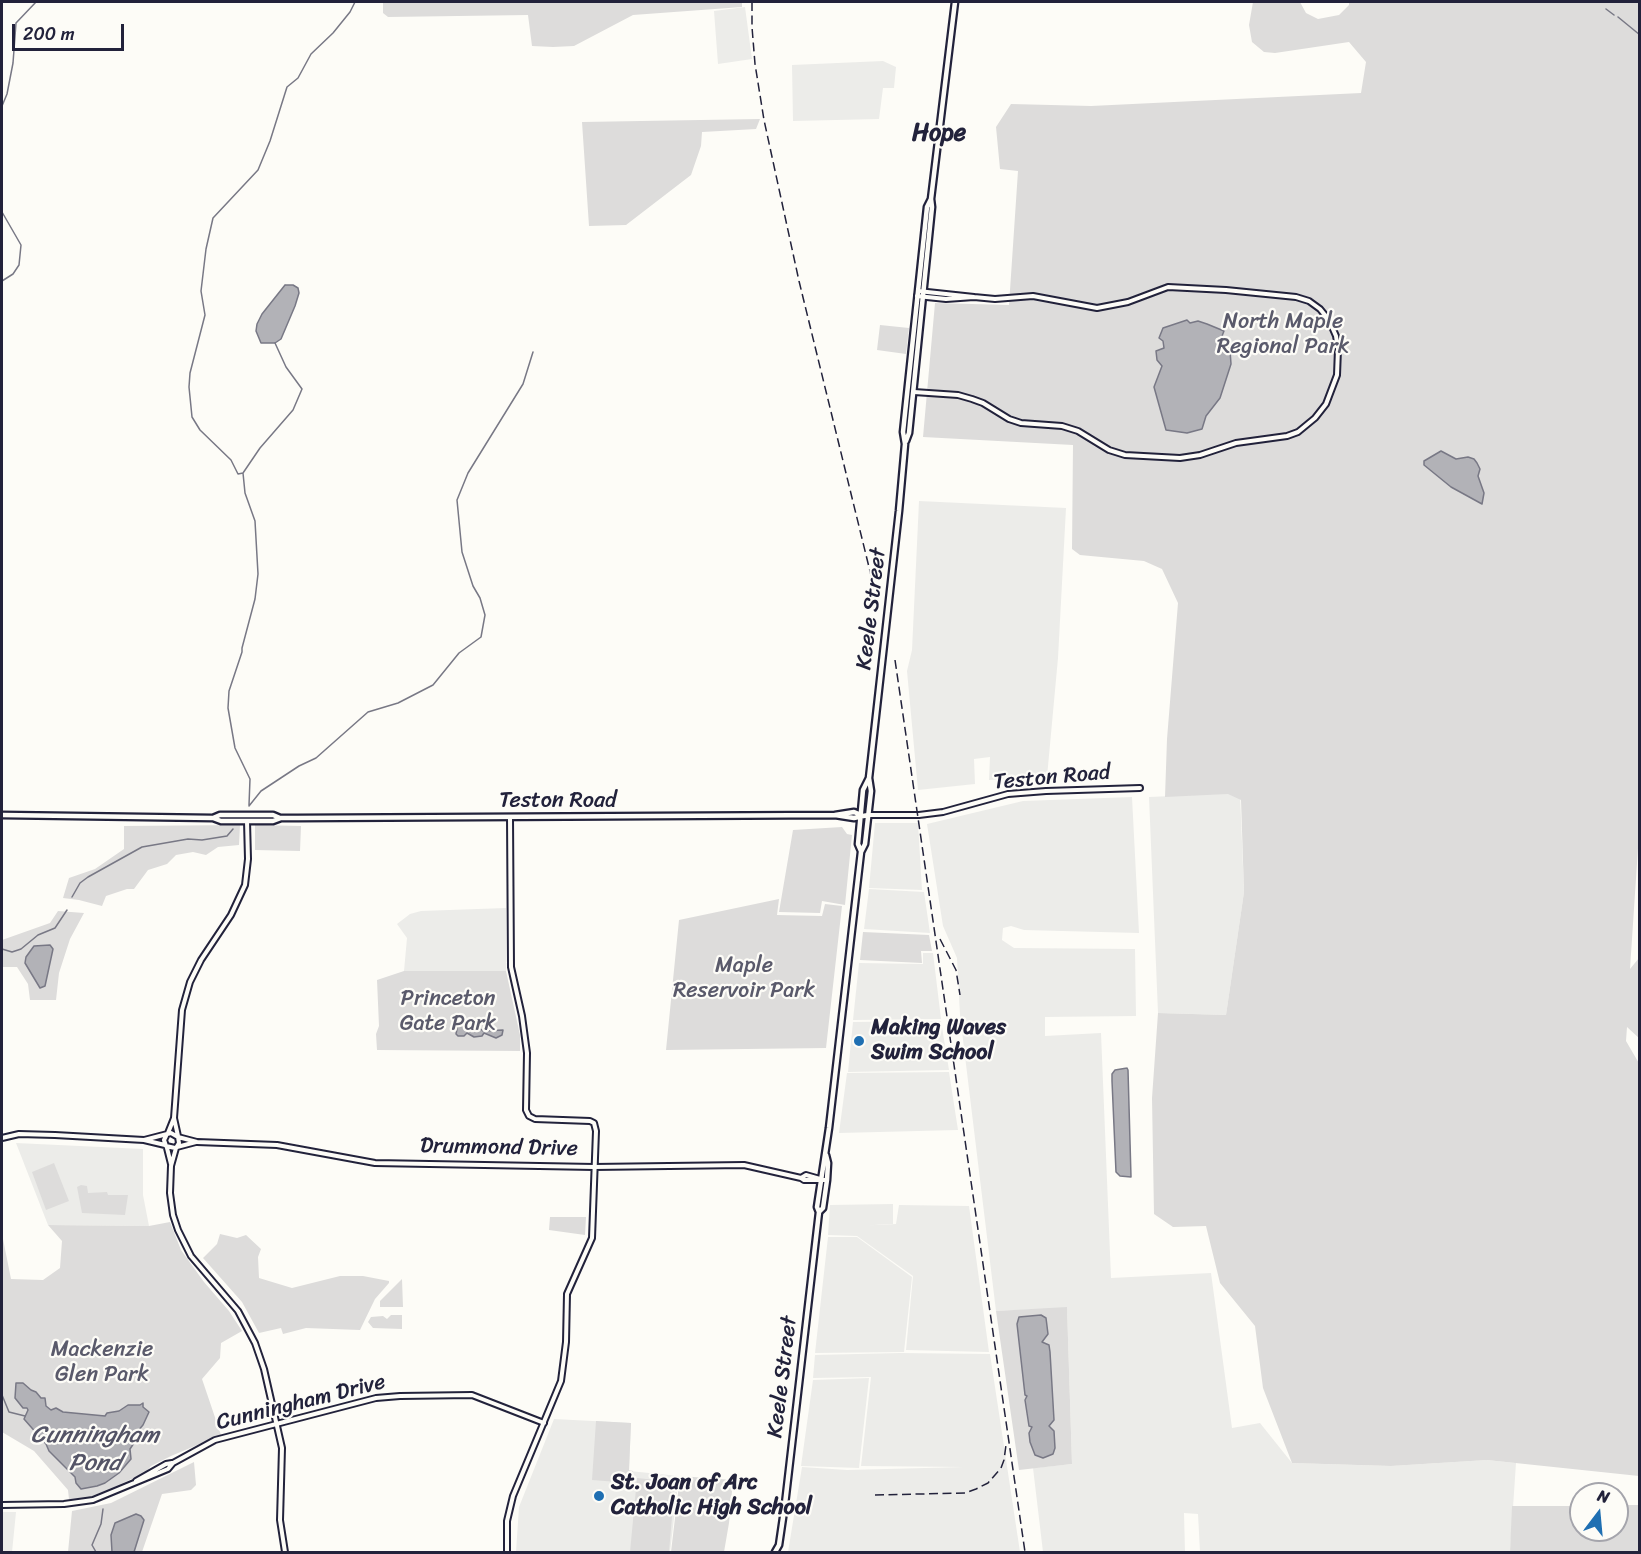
<!DOCTYPE html>
<style>
body{margin:0}
#map{position:relative;width:1641px;height:1554px;overflow:hidden;background:#fdfcf7;font-family:Sriracha,sans-serif}
canvas{display:block}
.frame{position:absolute;inset:0;border:3px solid #22223b;pointer-events:none}
.north{position:absolute;left:1569px;top:1482px;width:60px;height:60px;box-sizing:border-box;background:#fdfcf7;border:2px solid #a5a5ac;border-radius:50%;rotate:16deg;font-size:16px;font-weight:700;line-height:24px;text-align:center;color:#22223b}
.north::after{content:'';display:block;margin:auto;width:21px;height:27px;background:#1f6fb2;clip-path:polygon(50% 0,100% 100%,50% 72%,0 100%)}
.scale{position:absolute;left:12px;top:24px;width:112px;height:27px;box-sizing:border-box;border:3px solid #22223b;border-top:0;padding-left:8px;font-size:18px;line-height:21px;white-space:nowrap;color:#22223b;-webkit-text-stroke:4px #fdfcf7;paint-order:stroke}
</style>
<div id="map">
<canvas width="1641" height="1554"></canvas>
<div class="frame"></div>
<div class="north">N</div>
<div class="scale">200 m</div>
</div>
<script>
const g = document.querySelector('canvas').getContext('2d');
g.lineJoin = 'round';
function fill(path, color) { g.fillStyle = color; g.fill(path, 'evenodd'); }
const poly = rows => new Path2D(rows.map(r => 'M' + r).join(''));
function trace(path, color, width, dash) { g.strokeStyle = color; g.lineWidth = width; g.lineCap = dash ? 'butt' : 'round'; g.setLineDash(dash || []); g.stroke(path); }
function drawText(font, color, halo, rows, align = 'center') {
  g.font = font + ' Sriracha,sans-serif'; g.lineWidth = 4.5; g.setLineDash([]); g.textBaseline = 'middle'; g.strokeStyle = halo; g.fillStyle = color; for (const [text, x, y, turn = 0] of rows) {
    g.save(); g.translate(x, y); g.rotate((+turn || 0) * Math.PI / 180); g.textAlign = isNaN(turn) ? turn : align; if (halo) g.strokeText(text, 0, 0); g.fillText(text, 0, 0); g.restore();
  }
}
const built = poly([
 [745,7,752,59,718,64,714,11],
 [883,61,896,67,894,88,883,88,879,119,793,121,792,65],
 [919,501,1066,508,1058,658,1047,777,989,780,990,757,974,759,975,784,918,790,907,671,912,650],
 [1240,793,1244,892,1226,1015,1158,1013,1149,797],
 [1132,797,1139,933,1024,930,1011,926,1003,928,1002,940,1014,948,1135,949,1136,1016,1045,1017,1045,1036,1101,1033,1111,1278,1211,1273,1232,1428,1260,1423,1292,1463,1391,1466,1487,1460,1516,1463,1510,1552,1200,1552,1198,1514,1184,1513,1185,1552,1043,1552,1033,1468,1072,1464,1067,1308,996,1311,960,1015,957,958,943,926,927,824,1023,801],
 [875,823,918,823,922,890,869,888],
 [869,889,924,892,930,933,864,929],
 [506,908,506,971,404,971,407,938,397,924,410,914,421,911],
 [923,953,933,953,941,1019,853,1020,859,963,923,964],
 [941,1021,949,1070,848,1072,853,1022],
 [949,1072,958,1130,839,1133,847,1073],
 [16,1143,143,1149,143,1195,149,1226,48,1225],
 [893,1204,893,1224,855,1226,896,1224,899,1205,969,1206,989,1352,906,1350,913,1276,857,1236,828,1235,830,1205],
 [828,1237,857,1237,912,1277,904,1352,815,1353],
 [900,1353,990,1354,1020,1552,788,1552,802,1467,847,1470,964,1467,861,1466,871,1377,813,1378,815,1355],
 [869,1378,859,1468,801,1466,813,1380],
 [554,1419,631,1423,629,1471,679,1476,670,1552,516,1552,519,1507],
 [2,1512,16,1512,12,1552,2,1552]
]);
const green = poly([
 [383,2,742,2,742,7,633,15,574,46,553,47,532,46,528,15,388,17,383,13],
 [1253,2,1300,2,1306,13,1318,19,1339,15,1349,5,1349,2,1639,2,1640,818,1630,969,1639,958,1640,1039,1627,1027,1626,1041,1640,1065,1639,1476,1487,1460,1391,1466,1292,1463,1263,1388,1255,1326,1220,1283,1206,1226,1173,1227,1154,1214,1152,1098,1158,1013,1226,1015,1244,892,1241,800,1228,794,1165,797,1167,739,1178,603,1162,569,1144,561,1080,555,1072,549,1073,445,923,437,935,303,1009,305,1018,171,1000,169,996,127,1011,104,1091,106,1361,93,1366,62,1349,42,1275,53,1264,52,1252,42,1249,25],
 [760,119,756,129,702,132,701,146,691,175,626,225,589,226,582,122],
 [880,325,909,328,906,354,877,350],
 [240,825,239,845,218,847,206,855,193,852,176,855,167,864,148,870,134,889,127,889,106,896,102,906,79,900,63,898,69,878,95,869,124,849,124,826],
 [255,825,301,826,300,851,255,850],
 [842,827,847,834,852,835,845,905,822,901,820,913,779,912,793,830],
 [779,899,777,915,822,916,825,904,842,906,826,1048,666,1050,679,920],
 [58,911,84,913,70,939,59,973,56,1000,30,1000,28,984,17,967,2,967,2,940,50,923],
 [863,932,929,935,932,951,921,951,922,963,860,960],
 [404,971,506,971,520,1035,520,1051,377,1050,376,1034,379,1026,377,980],
 [54,1163,69,1201,46,1210,32,1172],
 [81,1185,87,1186,88,1193,107,1192,108,1195,128,1195,125,1215,82,1213,77,1187],
 [550,1217,586,1217,585,1235,549,1230],
 [170,1222,181,1250,204,1282,229,1311,242,1331,221,1343,220,1358,202,1379,221,1435,171,1456,151,1466,146,1472,121,1484,85,1499,69,1499,68,1490,34,1451,2,1432,2,1234,11,1279,43,1280,60,1268,62,1241,48,1225,149,1226],
 [220,1234,237,1238,246,1235,261,1249,258,1257,259,1278,292,1288,340,1276,363,1276,389,1281,389,1283,375,1299,360,1330,306,1328,283,1334,281,1328,259,1333,242,1302,203,1258,217,1244],
 [402,1279,403,1307,380,1307,380,1301],
 [1067,1307,1072,1464,1019,1470,996,1311],
 [391,1315,402,1315,402,1329,373,1328,368,1322,371,1317,383,1316,387,1319],
 [596,1421,631,1423,629,1470,633,1471,630,1483,592,1480],
 [194,1462,196,1485,191,1490,162,1494,142,1552,68,1552,72,1511,111,1503],
 [680,1476,733,1480,729,1523,724,1552,671,1552],
 [637,1478,675,1482,669,1552,630,1552],
 [1617,1505,1639,1505,1639,1552,1510,1552,1512,1506,1581,1506,1581,1530,1617,1530]
]);
const water = poly([
 [285,285,293,285,298,288,299,293,295,306,281,339,275,343,261,343,256,331,257,324,262,314,285,285],
 [1187,320,1190,323,1198,321,1207,324,1224,331,1222,336,1230,350,1231,364,1220,398,1206,416,1202,429,1187,433,1166,430,1154,387,1162,366,1157,360,1156,351,1164,348,1163,341,1159,338,1163,328,1187,320],
 [1441,451,1456,459,1468,457,1474,459,1477,463,1480,469,1478,476,1484,493,1482,504,1451,487,1424,465,1424,461,1441,451],
 [50,945,53,949,45,986,40,988,25,963,26,957,34,946,50,945],
 [472,1022,483,1031,503,1030,502,1035,496,1038,484,1033,482,1036,474,1037,467,1033,464,1036,458,1036,456,1034,458,1024,466,1024,472,1022],
 [1127,1068,1128,1070,1131,1177,1120,1176,1116,1172,1112,1081,1112,1074,1115,1070,1127,1068],
 [1041,1315,1046,1318,1048,1334,1042,1342,1049,1345,1050,1352,1054,1420,1049,1426,1054,1431,1055,1448,1053,1454,1043,1458,1035,1455,1030,1442,1029,1433,1032,1427,1029,1426,1025,1400,1027,1396,1025,1395,1017,1324,1019,1317,1041,1315],
 [16,1383,23,1383,31,1390,36,1392,41,1398,45,1398,46,1406,51,1410,56,1408,63,1412,105,1416,107,1413,119,1411,128,1405,140,1405,143,1403,143,1407,149,1412,143,1425,137,1432,138,1437,130,1449,131,1459,119,1473,105,1483,97,1486,81,1489,76,1483,75,1477,49,1451,46,1444,24,1419,28,1410,27,1408,23,1408,15,1398,16,1383],
 [136,1514,141,1516,144,1520,134,1552,112,1552,111,1535,115,1523,136,1514]
]);
const stream = poly([
 [1606,9,1614,15],
 [1618,17,1640,35],
 [2,106,7,94,13,63,16,23,36,2],
 [2,212,21,245,19,265,13,274,2,281],
 [243,473,238,474,231,460,200,430,192,417,189,387,190,373,205,315,201,291,206,249,213,218,258,170,270,141,287,87,298,78,311,54,333,33,350,12,355,2],
 [249,805,250,779,235,748,228,708,229,691,242,652,242,648,255,599,258,574,255,521,245,493,243,473,260,448,293,410,302,389,286,367,275,343],
 [249,806,261,791,299,766,316,758,368,712,398,703,433,685,459,653,481,637,485,615,480,598,473,586,462,552,457,500,468,473,523,384,533,352],
 [72,897,80,883,88,877,142,847,188,839,202,840,227,836,233,829],
 [2,949,12,952,21,949,38,935,55,928,67,910],
 [2,1395,9,1412,25,1416],
 [96,1552,92,1545,101,1524,103,1509]
]);
const minor = poly([
 [917,296,946,299,974,297,918,291],
 [914,392,958,395,972,399,983,403,1009,419,1021,423,1062,426,1078,431,1109,450,1125,455,1180,458,1200,455,1236,443,1287,436,1298,432,1315,418,1326,404,1337,375,1338,349,1336,336,1329,320,1320,309,1309,301,1296,297,1226,290,1168,287,1128,302,1097,308,1033,296,995,299,974,297],
 [868,815,919,815,943,812,1008,794,1046,791,1140,788],
 [168,1133,174,1118],
 [166,1136,164,1140,166,1146,175,1148],
 [178,1136,174,1118,182,1010,190,982,201,960,231,915,245,885,248,859,247,821],
 [178,1137,197,1142,277,1145,375,1163,594,1167,744,1165,801,1178,804,1180,827,1180],
 [2,1138,19,1134,55,1135,144,1140,165,1145],
 [144,1140,171,1133,178,1137,179,1143,176,1148,171,1166,170,1193,173,1215,178,1230,191,1256,238,1311,255,1343,264,1369,282,1448,280,1520,285,1552],
 [177,1147,196,1142],
 [167,1148,171,1164],
 [801,1178,806,1175,820,1179],
 [136,1481,166,1464,172,1463],
 [2,1505,64,1504,93,1500,168,1469,173,1463,215,1440,376,1398,400,1396,472,1395,544,1423],
 [507,1552,507,1521,513,1496,561,1381,566,1342,567,1294,592,1238,596,1131,594,1123,590,1121,535,1119,529,1116,526,1110,527,1053,522,1016,511,967,510,817]
]);
const major = poly([
 [906,441,909,433,932,207,931,199,955,2],
 [2,815,213,818,220,815,273,815,280,818],
 [835,815,854,812,861,815],
 [213,818,221,821,273,821,281,818,298,818,835,815,854,818,868,815],
 [861,851,858,844,863,790,869,778],
 [819,1212,823,1208,827,1180,828,1163,826,1155],
 [775,1552,779,1545,785,1504,819,1212,817,1207,829,1128,861,852,865,844,871,791,869,778,899,511,905,444,903,432,908,385,927,207,931,199]
]);
const rail = poly([
 [752,2,752,27,755,64,764,120,799,281,878,604],
 [895,660,1025,1552],
 [940,939,956,970,960,995],
 [875,1495,965,1493,976,1489,988,1483,1001,1468,1004,1460,1006,1445]
]);
const markers = [
 [859,1041,6,"#1f6fb2"],
 [599,1496,6,"#1f6fb2"]
];
const parkNames = [
 ["North Maple",1283,322],
 ["Regional Park",1283,347],
 ["Maple",744,966],
 ["Reservoir Park",744,991],
 ["Princeton",448,999],
 ["Gate Park",448,1024],
 ["Mackenzie",102,1350],
 ["Glen Park",102,1375]
];
const streetNames = [
 ["Keele Street",872,609,-83],
 ["Teston Road",1052,778,-5],
 ["Teston Road",558,801],
 ["Drummond Drive",499,1148,1],
 ["Keele Street",783,1377,-83],
 ["Cunningham Drive",301,1403,-14]
];
const poiNames = [
 ["Making Waves",871,1028],
 ["Swim School",871,1053],
 ["St. Joan of Arc",611,1483],
 ["Catholic High School",611,1508]
];
const neighbourhoodNames = [
 ["Hope",939,134]
];
const waterNames = [
 ["Cunningham",95,1436],
 ["Pond",95,1464]
];
fill(built, '#ecece9');
fill(green, '#dddcdb');
fill(water, '#b2b2b7');
trace(water, '#787885', 1.5);
trace(stream, '#787885', 1.5);
trace(minor, '#22223b', 8);
trace(major, '#22223b', 9);
trace(minor, '#fdfcf7', 4);
trace(major, '#fdfcf7', 4.5);
trace(rail, '#22223b', 1.5, [9, 4.5]);
for (const [x, y, r, color] of markers) { const dot = new Path2D(); dot.arc(x, y, r, 0, 2 * Math.PI); g.fillStyle = color; g.fill(dot); trace(dot, '#fdfcf7', 2); }
drawText('22px', '#5a5a6b', '#fdfcf7', parkNames);
drawText('22px', '#22223b', '#fdfcf7', streetNames);
drawText('bold 22px', '#22223b', '#fdfcf7', poiNames, 'left');
drawText('bold 24px', '#22223b', '#fdfcf7', neighbourhoodNames);
drawText('italic 24px', '#545466', '#fdfcf7', waterNames);
</script>
